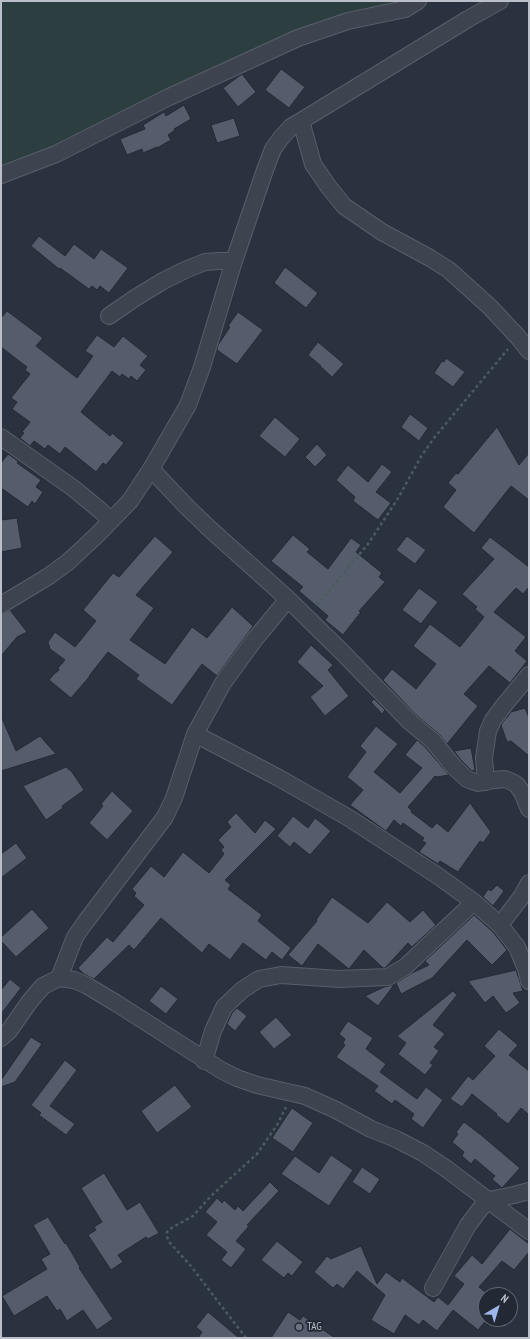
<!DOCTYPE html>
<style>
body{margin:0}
#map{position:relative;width:530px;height:1339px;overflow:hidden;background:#2a313f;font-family:"PT Sans Narrow",sans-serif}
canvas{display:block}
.frame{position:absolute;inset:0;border:2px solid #babfc9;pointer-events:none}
.north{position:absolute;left:478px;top:1287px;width:40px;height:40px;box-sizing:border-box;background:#222934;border:1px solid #5f6570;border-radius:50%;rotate:38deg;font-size:11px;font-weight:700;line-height:16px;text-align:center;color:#babfc9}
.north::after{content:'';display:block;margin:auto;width:14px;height:18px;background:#9db6eb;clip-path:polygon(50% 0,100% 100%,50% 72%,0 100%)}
</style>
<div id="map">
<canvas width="530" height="1339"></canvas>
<div class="frame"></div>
<div class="north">N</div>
</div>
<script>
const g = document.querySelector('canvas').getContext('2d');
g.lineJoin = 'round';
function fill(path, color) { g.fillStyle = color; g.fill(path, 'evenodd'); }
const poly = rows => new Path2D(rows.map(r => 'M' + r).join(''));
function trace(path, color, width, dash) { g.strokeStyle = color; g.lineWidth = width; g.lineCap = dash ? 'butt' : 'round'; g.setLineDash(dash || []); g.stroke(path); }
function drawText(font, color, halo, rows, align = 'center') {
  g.font = font + ' "PT Sans Narrow",sans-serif'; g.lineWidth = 3.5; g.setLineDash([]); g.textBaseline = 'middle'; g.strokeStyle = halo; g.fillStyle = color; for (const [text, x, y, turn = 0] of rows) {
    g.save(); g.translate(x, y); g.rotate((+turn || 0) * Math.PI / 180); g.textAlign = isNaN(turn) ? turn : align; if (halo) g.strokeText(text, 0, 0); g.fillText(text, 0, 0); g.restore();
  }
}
const green = poly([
 [1,1,404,1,53,148,1,167]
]);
const building = poly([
 [281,69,305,87,289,108,265,90,281,69],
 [242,74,256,92,238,107,223,88,242,74],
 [184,105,191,119,174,129,175,130,168,135,171,140,157,148,157,147,143,153,142,149,127,155,120,139,145,129,143,125,164,112,166,116,184,105],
 [234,118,240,136,217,143,211,125,234,118],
 [39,236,65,256,74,244,94,259,101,249,128,268,109,293,100,286,97,290,92,286,89,289,60,268,59,269,31,246,39,236],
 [285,267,318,293,306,308,274,283,285,267],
 [7,311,43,338,36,346,77,378,93,356,85,351,97,335,114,347,123,336,148,356,140,365,146,370,137,381,131,376,129,379,122,374,120,377,112,371,81,412,110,436,112,433,124,443,106,465,103,463,96,472,65,447,60,454,48,445,45,449,34,441,30,446,20,438,24,433,22,432,30,422,12,409,17,402,11,398,30,374,25,370,27,367,1,347,1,318,7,311],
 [238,312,263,330,237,364,217,350,218,345,230,327,228,326,238,312],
 [318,342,344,364,332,377,320,366,321,366,308,355,318,342],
 [446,358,465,372,453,387,434,373,442,361,444,362,446,358],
 [410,414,428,428,419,441,401,427,410,414],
 [275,417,300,439,285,457,259,436,275,417],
 [497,427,519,465,529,453,529,500,511,486,474,533,443,507,456,490,448,483,456,473,458,474,497,427],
 [317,444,327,455,315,467,305,457,317,444],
 [8,454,18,461,17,463,41,480,36,487,43,492,35,504,32,501,28,507,1,488,1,463,8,454],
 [382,464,392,472,376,492,391,503,378,520,353,501,355,497,336,480,348,465,368,482,382,464],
 [17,518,22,548,1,552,1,520,17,518],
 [293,535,310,549,307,552,328,569,351,538,361,545,356,552,382,573,379,577,385,582,359,611,361,612,343,635,325,620,328,616,299,591,303,587,271,561,293,535],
 [155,536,173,552,136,595,154,608,130,640,165,664,192,627,207,638,232,607,253,626,217,676,202,664,172,705,136,679,139,675,108,652,89,676,90,676,71,698,49,680,54,674,59,670,58,668,65,660,50,649,48,642,55,632,75,647,96,621,83,610,113,573,119,577,155,536],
 [407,536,426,550,415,564,396,550,407,536],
 [490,537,529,567,529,587,523,594,516,588,494,612,526,637,515,651,527,661,510,683,489,666,464,694,478,706,447,744,439,734,414,713,383,680,392,669,416,689,436,664,413,646,430,624,460,647,484,617,475,609,477,607,462,594,494,559,481,548,490,537],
 [419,588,438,602,421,624,402,610,419,588],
 [10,610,27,632,17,637,1,656,1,614,10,610],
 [311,645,333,665,328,670,349,696,325,716,310,697,323,686,297,662,311,645],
 [374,699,385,710,382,714,371,702,374,699],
 [525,708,529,718,529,756,511,741,507,742,501,725,506,718,508,717,508,716,511,712,525,708],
 [1,716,16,751,40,736,56,754,1,771,1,716],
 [376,726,398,744,374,772,400,793,422,768,405,755,417,740,426,748,449,775,437,777,435,776,408,807,412,811,411,812,432,828,437,823,448,832,470,803,491,832,483,843,480,841,458,872,440,861,438,864,419,852,426,843,422,841,424,838,403,823,401,826,394,820,386,831,350,805,363,790,347,777,366,752,360,746,376,726],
 [471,748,475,770,472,771,461,760,454,751,471,748],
 [66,767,72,772,84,790,62,806,63,808,46,820,23,786,66,767],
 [112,791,133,811,107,840,89,823,103,806,101,804,112,791],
 [236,813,255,833,265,820,276,829,225,880,231,885,228,889,262,915,258,921,291,948,282,960,272,952,266,960,243,943,230,960,209,944,202,953,161,918,134,950,129,945,94,979,84,974,78,968,107,937,113,942,144,905,134,896,136,893,132,889,151,866,164,877,183,852,209,873,224,854,221,850,224,847,218,840,231,827,227,822,236,813],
 [293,816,308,828,315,818,331,831,310,855,294,842,290,847,277,836,293,816],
 [16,843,27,858,1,878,1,854,16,843],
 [497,885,504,891,493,906,483,897,488,889,491,891,497,885],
 [332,897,368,923,387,902,410,922,423,910,436,925,412,947,408,943,385,968,383,968,364,950,349,969,318,944,302,966,288,955,317,921,316,920,332,897],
 [32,909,49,928,16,957,1,941,1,937,32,909],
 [474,915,493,932,507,950,492,965,467,940,432,978,401,994,396,983,412,973,429,965,425,961,474,915],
 [516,970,523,991,513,993,520,1003,506,1013,493,996,485,1003,468,981,516,970],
 [10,979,21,988,1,1014,1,990,10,979],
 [394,985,378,1006,365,996,384,987,394,985],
 [161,986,178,999,166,1014,149,1001,161,986],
 [453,991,457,995,433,1025,445,1034,434,1047,439,1051,430,1063,433,1065,425,1075,398,1054,406,1043,397,1036,453,991],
 [237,1008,247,1016,235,1031,227,1024,232,1013,237,1008],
 [276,1017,292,1035,274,1049,259,1032,276,1017],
 [348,1021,373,1038,366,1049,386,1064,380,1072,417,1099,426,1087,443,1100,423,1128,411,1119,414,1114,395,1100,392,1104,374,1091,378,1086,336,1057,345,1045,343,1043,345,1039,339,1034,348,1021],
 [499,1029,518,1045,509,1055,529,1071,529,1115,521,1108,508,1124,496,1115,497,1114,472,1094,462,1107,450,1099,468,1076,473,1080,495,1056,484,1046,499,1029],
 [31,1037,42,1044,15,1082,1,1087,1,1080,31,1037],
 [65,1060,77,1070,50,1106,75,1124,66,1135,39,1115,41,1113,31,1105,65,1060],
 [175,1085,192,1107,157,1133,141,1111,175,1085],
 [292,1108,313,1123,293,1152,272,1138,292,1108],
 [464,1122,481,1135,520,1168,502,1188,492,1179,495,1176,475,1159,471,1164,462,1156,464,1152,452,1142,458,1134,456,1132,464,1122],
 [331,1155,353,1170,329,1206,281,1174,295,1156,319,1173,331,1155],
 [362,1167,380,1179,370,1194,352,1182,362,1167],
 [104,1173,127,1210,140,1202,159,1233,148,1239,146,1237,118,1255,123,1262,111,1270,88,1235,96,1230,94,1227,102,1222,81,1188,104,1173],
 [270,1182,279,1191,247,1225,249,1226,236,1241,246,1249,231,1268,221,1260,227,1252,206,1235,217,1222,205,1212,217,1198,222,1203,224,1200,235,1210,238,1206,243,1211,270,1182],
 [48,1217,65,1244,66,1243,80,1267,79,1268,113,1319,97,1330,83,1310,67,1321,60,1309,57,1311,47,1296,14,1316,2,1296,47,1269,41,1259,50,1254,33,1225,48,1217],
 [510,1229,529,1244,529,1252,514,1270,502,1261,479,1287,489,1295,486,1295,486,1319,487,1319,478,1330,453,1310,437,1331,423,1320,419,1325,405,1315,394,1334,371,1320,385,1295,357,1271,343,1289,337,1284,333,1288,314,1272,327,1256,331,1259,361,1246,377,1284,386,1272,400,1282,402,1278,434,1302,438,1297,448,1305,464,1284,454,1276,472,1255,482,1264,510,1229],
 [277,1241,303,1262,292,1276,288,1273,284,1278,261,1260,277,1241],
 [208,1312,220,1322,239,1338,198,1338,202,1332,196,1327,208,1312],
 [288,1312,300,1320,303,1316,335,1338,271,1338,288,1312]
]);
const path = poly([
 [317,605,368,544,397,500,422,455,434,438,508,349],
 [246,1338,190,1265,170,1243,167,1237,167,1232,173,1227,193,1216,211,1196,257,1154,277,1125,286,1107]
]);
const street = poly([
 [301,121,313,164,328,186,344,206,382,232,430,258,449,270,490,307,518,337,529,351],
 [1,175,56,154,167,98,298,38,348,21,405,9,418,1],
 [109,316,135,298,163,281,185,270,205,262,219,261,234,261],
 [1,437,73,488,101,511,111,521],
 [151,469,187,507,211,530,288,599,343,653,408,720,433,741,454,767,467,779,472,781,478,783,494,780,505,779,510,781,516,784,522,792,529,809],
 [1,605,49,576,68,562,82,549,98,534,130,501,151,469,188,405,202,367,234,261,265,170,273,149,281,138,291,127,301,121,468,19,500,1],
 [195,734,279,778,349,818,438,876,474,902,500,925,517,947,526,969,529,981],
 [486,782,484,758,488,731,493,720,505,704,529,675],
 [500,925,522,896,529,883],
 [59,978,75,937,84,924,165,817,174,798,195,734,223,683,255,639,288,599],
 [1,1038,9,1031,30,1001,43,986,59,978,74,980,86,985,116,1003,221,1070,237,1078,257,1085,305,1096,336,1110,371,1129,396,1139,423,1153,444,1167,529,1231],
 [204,1061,213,1031,224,1007,242,990,259,979,281,975,339,979,388,977,405,967,474,902],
 [433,1288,468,1225,481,1208,489,1200,514,1195,529,1191]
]);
const markers = [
 [299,1327,4,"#6b7280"]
];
const poiNames = [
 ["TAG",307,1327]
];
fill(green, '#2d3e41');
fill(building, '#555d6c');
trace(building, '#242b36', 1);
trace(street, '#585f69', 18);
trace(path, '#4c5b5f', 2.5, [3, 3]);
trace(street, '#3e444f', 16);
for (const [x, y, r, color] of markers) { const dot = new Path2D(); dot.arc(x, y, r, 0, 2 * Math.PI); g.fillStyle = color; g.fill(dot); trace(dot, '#222934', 1.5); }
drawText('11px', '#babfc9', '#222934', poiNames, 'left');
</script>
